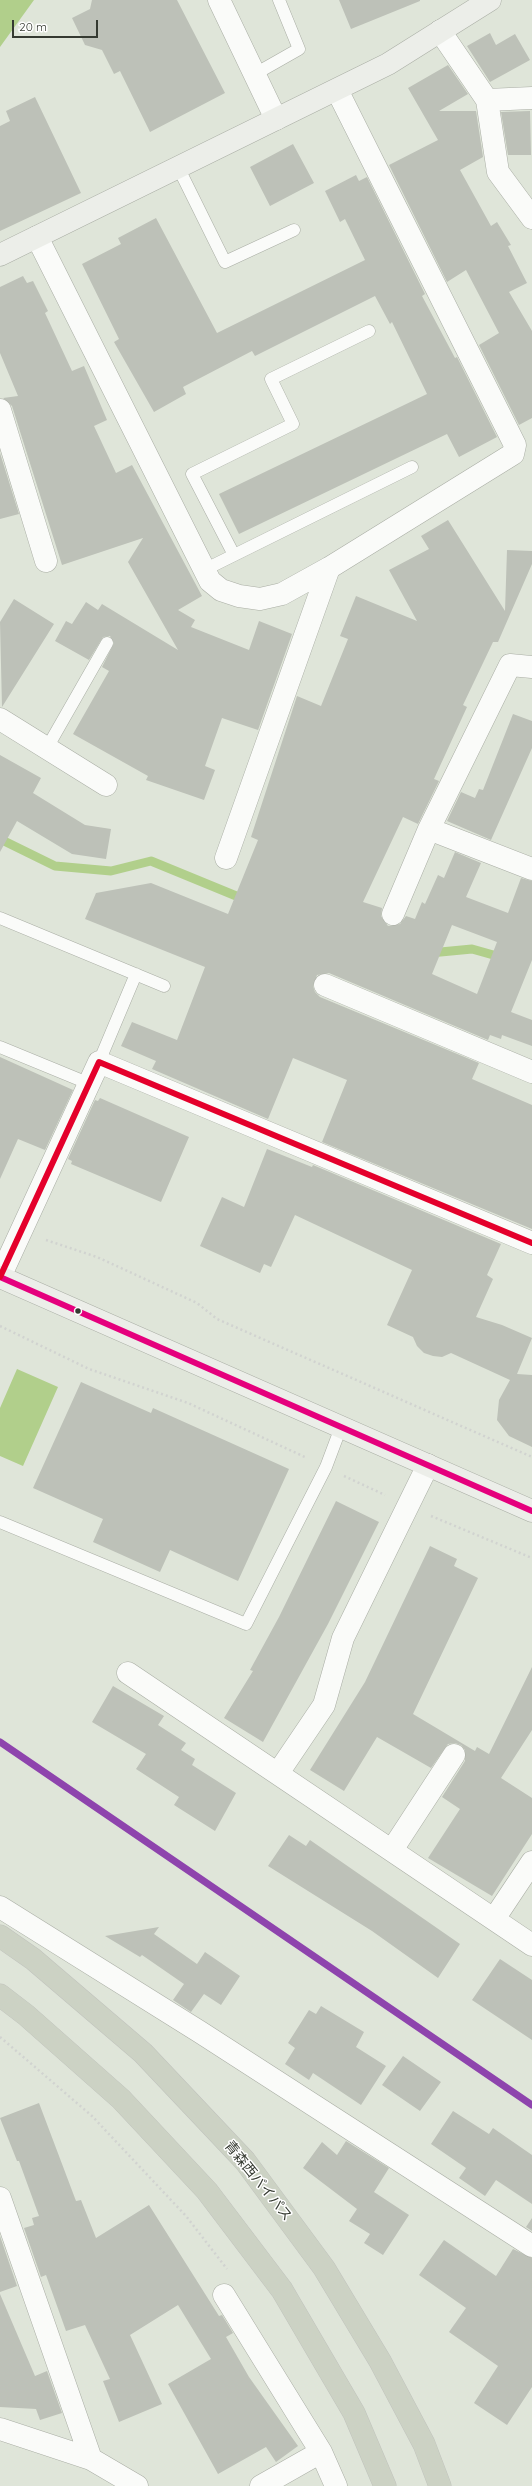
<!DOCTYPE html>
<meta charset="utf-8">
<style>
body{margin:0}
#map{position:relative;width:532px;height:2486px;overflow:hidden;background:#dfe5d9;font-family:Quicksand,sans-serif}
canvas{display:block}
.scale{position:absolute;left:12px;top:20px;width:86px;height:18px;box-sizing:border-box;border:2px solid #353a31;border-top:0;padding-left:5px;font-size:12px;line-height:14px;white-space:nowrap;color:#353a31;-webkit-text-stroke:3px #fff;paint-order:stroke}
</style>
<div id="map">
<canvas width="532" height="2486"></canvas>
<div class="scale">20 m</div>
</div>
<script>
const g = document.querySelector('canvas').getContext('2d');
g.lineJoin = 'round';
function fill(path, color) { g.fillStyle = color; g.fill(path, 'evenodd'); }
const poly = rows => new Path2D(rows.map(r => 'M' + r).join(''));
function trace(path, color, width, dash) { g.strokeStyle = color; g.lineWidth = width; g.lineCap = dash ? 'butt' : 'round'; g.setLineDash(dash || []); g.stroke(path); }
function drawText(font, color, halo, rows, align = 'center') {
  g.font = font + ' Quicksand,"Noto Sans JP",sans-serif'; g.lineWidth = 3; g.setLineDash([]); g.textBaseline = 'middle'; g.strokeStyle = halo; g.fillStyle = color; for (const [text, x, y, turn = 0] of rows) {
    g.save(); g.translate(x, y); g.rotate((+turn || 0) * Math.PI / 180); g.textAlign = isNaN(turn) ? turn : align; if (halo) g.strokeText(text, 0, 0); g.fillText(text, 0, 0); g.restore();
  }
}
const water = poly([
 [0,0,34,0,0,47],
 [17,1369,58,1387,23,1466,0,1456,0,1408]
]);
const stream = poly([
 [0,839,55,866,111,871,151,861,246,900],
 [430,953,472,949,504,958]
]);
const building = poly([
 [92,0,177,0,225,93,150,132,120,71,114,74,102,50,85,45,72,18,90,9],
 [339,0,420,0,420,1,351,29],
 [490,33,496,45,515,34,530,60,490,82,467,46],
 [448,65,468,94,439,111,476,111,483,157,460,170,491,226,497,222,511,245,508,246,527,283,509,292,532,331,532,418,519,425,479,345,499,333,466,270,447,282,389,165,438,140,408,88],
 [35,97,81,193,0,231,0,126,10,121,6,111],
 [530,111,531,155,508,155,501,112],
 [293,144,314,183,270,206,250,167],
 [356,175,359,181,367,177,425,294,422,296,455,358,457,357,497,437,459,457,447,434,239,534,219,494,427,394,392,322,390,324,375,296,255,356,252,351,183,387,186,394,154,412,114,342,119,339,82,264,121,244,118,238,156,218,217,333,365,260,345,219,340,222,325,191],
 [23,276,27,283,33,281,48,311,45,313,72,371,84,366,107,420,94,426,116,473,132,465,202,596,178,610,195,620,191,627,249,650,259,621,292,634,258,730,222,718,205,766,215,770,204,800,146,780,148,776,73,734,109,671,102,667,114,643,110,636,103,637,89,660,55,641,66,621,72,624,86,602,98,610,102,604,178,650,128,562,143,538,62,565,12,406,3,398,18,396,0,353,0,287],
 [0,453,19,514,0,519],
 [448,520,505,611,507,550,532,551,532,564,498,642,493,642,463,705,467,707,434,779,439,781,418,824,403,817,363,902,382,908,381,916,388,926,400,924,406,916,415,919,422,902,425,904,438,875,444,878,455,852,481,863,466,897,508,913,521,878,532,881,532,960,511,1012,532,1020,532,1046,502,1035,501,1039,490,1035,488,1040,329,973,317,975,313,986,315,992,320,997,479,1063,472,1079,532,1105,532,1229,322,1142,347,1080,293,1058,268,1119,152,1069,156,1061,121,1046,132,1022,177,1040,205,967,85,919,96,893,151,883,228,914,258,840,251,837,297,696,321,706,348,639,340,636,356,596,417,621,389,570,429,549,421,536],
 [452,925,497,942,477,994,432,974],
 [14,599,54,624,2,707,0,622],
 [513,714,532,721,532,748,491,840,447,821,461,792,475,798,479,789,483,790],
 [0,755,41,778,33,793,85,825,111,829,106,859,72,854,17,821,0,852],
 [0,1057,73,1090,45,1150,18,1139,0,1179],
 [100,1098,189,1137,161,1202,71,1164,72,1161,68,1159,95,1100,98,1101],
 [267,1149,312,1167,313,1165,501,1244,487,1275,493,1279,476,1317,502,1325,532,1338,517,1374,532,1375,532,1447,509,1436,497,1420,499,1400,510,1380,451,1353,442,1357,433,1356,424,1353,417,1346,413,1337,387,1325,412,1270,295,1215,271,1267,264,1264,260,1273,200,1246,222,1197,244,1207],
 [81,1382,151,1413,153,1408,289,1469,238,1581,170,1550,160,1572,93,1542,103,1519,33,1488],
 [336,1501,379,1522,328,1624,263,1742,224,1718,253,1671,250,1670,279,1617],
 [430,1546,457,1559,454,1566,478,1578,413,1714,475,1751,477,1747,489,1754,532,1667,532,1730,501,1778,532,1798,532,1834,492,1896,428,1858,460,1809,442,1797,465,1761,465,1750,461,1745,455,1743,448,1744,431,1768,377,1737,344,1791,310,1770,365,1682],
 [113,1686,164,1716,158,1725,186,1743,181,1750,195,1759,192,1765,236,1793,215,1831,174,1805,179,1797,136,1769,146,1754,92,1722],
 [289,1835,306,1846,310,1840,460,1944,438,1978,372,1931,268,1866],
 [159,1927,154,1934,197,1964,205,1952,240,1976,221,2005,204,1994,191,2012,173,2000,184,1984,142,1955,140,1957,105,1936],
 [500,1959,532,1980,532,2040,472,2000],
 [321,2006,364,2032,356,2047,386,2066,361,2105,313,2073,309,2080,285,2064,295,2048,288,2043,309,2010,316,2014],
 [403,2056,441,2082,420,2111,382,2085],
 [39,2103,76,2201,81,2200,96,2238,149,2205,219,2316,222,2315,233,2333,226,2337,249,2377,298,2446,276,2462,266,2447,218,2474,168,2384,211,2359,178,2305,130,2335,162,2404,119,2422,103,2381,110,2379,85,2325,66,2331,46,2275,41,2277,24,2228,34,2225,32,2218,39,2216,19,2161,17,2161,0,2118],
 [453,2111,489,2134,493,2128,532,2155,532,2204,496,2180,485,2196,459,2178,466,2168,431,2144],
 [346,2141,389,2168,374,2192,409,2215,383,2255,364,2243,370,2234,349,2221,357,2209,303,2168,322,2142,337,2155],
 [532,2218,532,2231,526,2227],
 [0,2236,17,2286,0,2292],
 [444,2240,496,2276,513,2249,532,2258,532,2387,507,2425,474,2403,498,2366,449,2332,466,2308,419,2275],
 [0,2294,35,2376,47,2371,62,2413,40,2420,36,2409,0,2407]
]);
const path = poly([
 [46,1240,97,1257,197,1303,217,1319,532,1457],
 [0,1326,89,1369,188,1403,307,1458],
 [344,1476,385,1495],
 [431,1516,532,1558],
 [0,2037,92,2116,186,2216,227,2269]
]);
const lane = poly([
 [255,74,299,49,279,0],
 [178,167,225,262,294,230],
 [234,555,192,474,293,424,271,379,369,331],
 [204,570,412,467],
 [47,748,107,643],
 [0,918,164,986],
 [0,1047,90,1084],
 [99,1062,136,974],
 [0,1522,246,1624,326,1467,341,1427]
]);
const street = poly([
 [219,0,276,119],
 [440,31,487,100,532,98],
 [487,100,498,172,532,218],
 [37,237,210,581,221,590,239,596,260,599,282,594,329,568,513,454,515,445,337,90],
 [0,410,46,561],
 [0,719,106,785],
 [429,829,510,665,532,667],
 [226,858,329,568],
 [393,914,429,829,532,869],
 [325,985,532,1072],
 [0,1277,99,1062,532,1243],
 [128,1673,532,1945],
 [278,1773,324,1705,343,1638,428,1465],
 [392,1850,454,1755],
 [0,1907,200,2032,532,2246],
 [494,1919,532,1862],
 [0,2198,91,2459],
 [224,2295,321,2452,336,2486],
 [0,2429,91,2459,137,2486],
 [261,2486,321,2452]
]);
const secondary = poly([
 [0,255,388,64,490,0],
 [0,1277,532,1511]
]);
const highway = poly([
 [0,1936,33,1959,143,2053,245,2161,324,2268,380,2361,424,2444,440,2486],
 [0,1995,26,2015,121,2099,207,2191,282,2290,354,2413,385,2486]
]);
const bus1 = poly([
 [0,1277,532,1511]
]);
const bus2 = poly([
 [0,1277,99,1062,532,1243]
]);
const rail1 = poly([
 [0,1742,532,2105]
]);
const markers = [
 [78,1311,3.5,"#353a31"]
];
const streetNames = [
 ["青森西バイパス",258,2181,51]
];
fill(water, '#b1cf8b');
trace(stream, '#b1cf8b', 9);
fill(building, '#bdc1b8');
trace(lane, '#a9ada4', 13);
trace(street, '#a9ada4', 23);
trace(secondary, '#a9ada4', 23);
trace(highway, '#c0c3bd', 23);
trace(path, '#d1d3d0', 2.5, [2, 3]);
trace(lane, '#fafbf9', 12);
trace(street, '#fafbf9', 22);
trace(secondary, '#eceee9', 22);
trace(highway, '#ccd2c4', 22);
trace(bus1, '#e5007d', 6);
trace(bus2, '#e4002b', 6);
trace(rail1, '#8e44ad', 7);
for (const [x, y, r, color] of markers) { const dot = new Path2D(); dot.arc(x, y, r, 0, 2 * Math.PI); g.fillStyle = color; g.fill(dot); trace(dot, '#fff', 1.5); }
drawText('14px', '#353a31', '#fff', streetNames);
</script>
